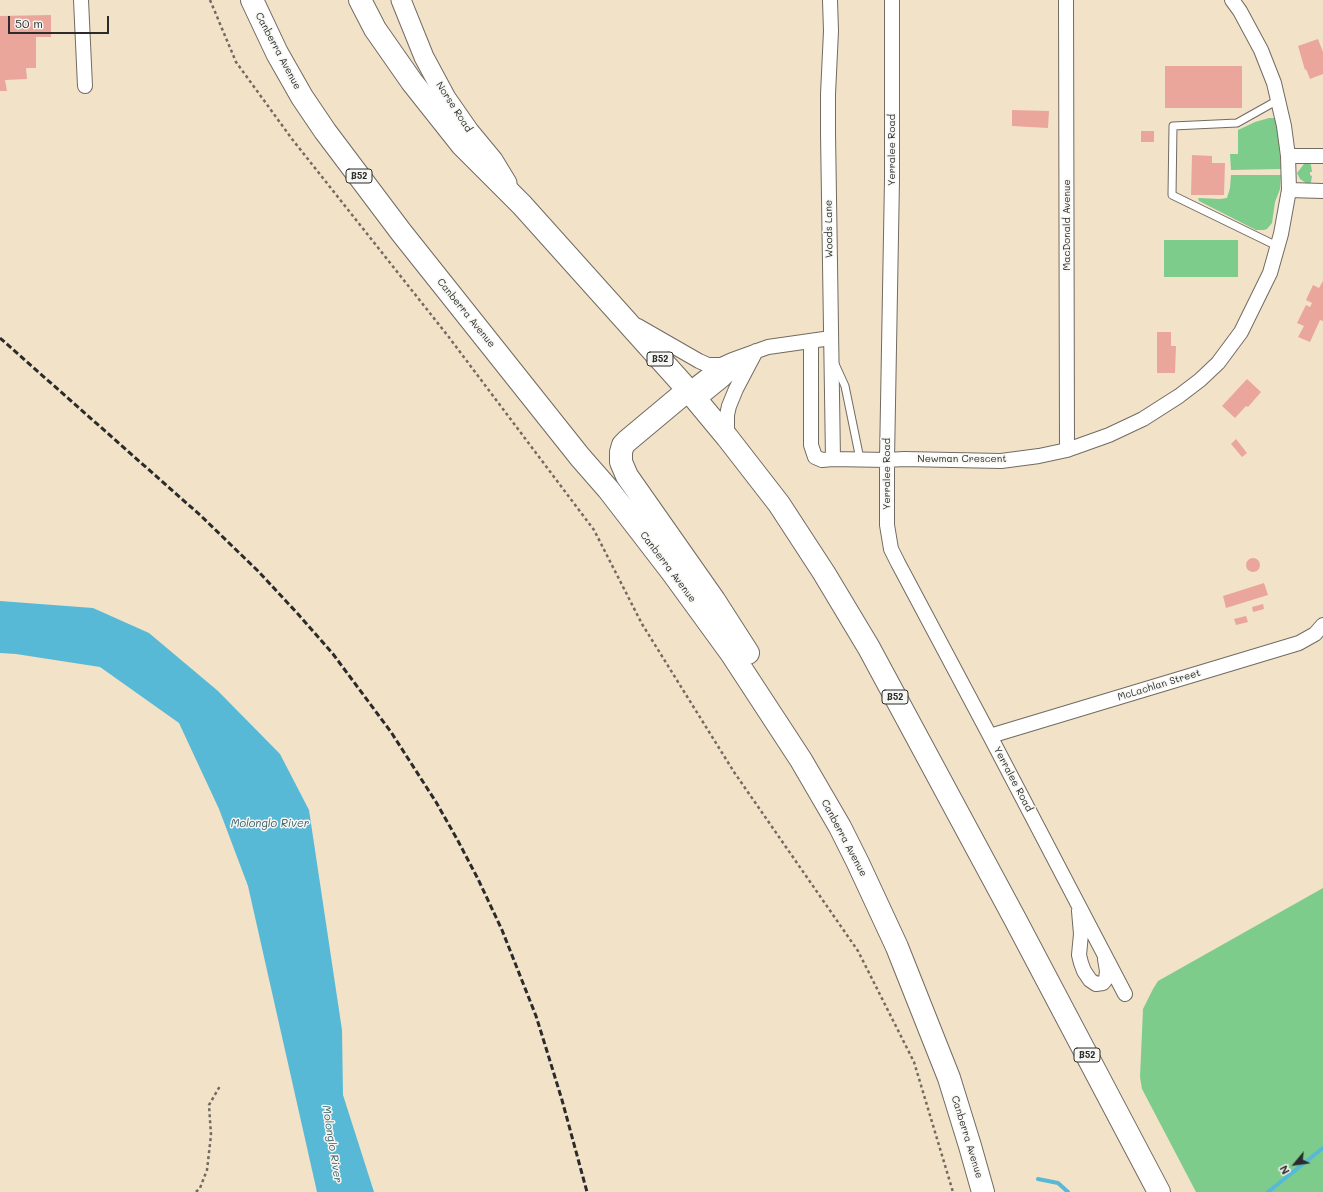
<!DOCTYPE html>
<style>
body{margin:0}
#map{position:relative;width:1323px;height:1192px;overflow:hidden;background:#f2e2c8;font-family:Mali,sans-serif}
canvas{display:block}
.north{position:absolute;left:1275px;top:1144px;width:40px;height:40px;-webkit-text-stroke:3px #f6f6f2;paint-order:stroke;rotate:241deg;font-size:11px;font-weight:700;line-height:16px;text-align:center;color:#2b2b2b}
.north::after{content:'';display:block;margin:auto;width:14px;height:18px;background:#2b2b2b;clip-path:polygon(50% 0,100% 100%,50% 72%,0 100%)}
.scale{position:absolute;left:8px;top:16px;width:101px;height:18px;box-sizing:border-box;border:2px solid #2b2b2b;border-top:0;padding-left:5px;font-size:12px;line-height:14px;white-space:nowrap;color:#2b2b2b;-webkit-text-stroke:3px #f6f6f2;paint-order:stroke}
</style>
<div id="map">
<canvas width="1323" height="1192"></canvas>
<div class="north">N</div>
<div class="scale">50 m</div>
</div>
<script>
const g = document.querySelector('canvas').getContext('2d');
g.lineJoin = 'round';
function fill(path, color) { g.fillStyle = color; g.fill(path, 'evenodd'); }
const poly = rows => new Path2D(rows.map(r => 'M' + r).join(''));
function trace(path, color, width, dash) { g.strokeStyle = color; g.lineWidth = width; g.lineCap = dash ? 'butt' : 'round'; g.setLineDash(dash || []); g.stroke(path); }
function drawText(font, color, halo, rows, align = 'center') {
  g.font = font + ' Mali,sans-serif'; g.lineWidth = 3; g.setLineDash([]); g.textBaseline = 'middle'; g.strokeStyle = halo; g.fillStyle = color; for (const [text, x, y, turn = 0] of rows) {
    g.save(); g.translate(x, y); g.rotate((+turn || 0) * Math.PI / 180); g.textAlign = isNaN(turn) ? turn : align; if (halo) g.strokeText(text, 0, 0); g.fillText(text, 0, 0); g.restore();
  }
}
const green = poly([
 [1269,118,1275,118,1278,131,1281,169,1231,170,1230,154,1238,154,1238,130,1255,122],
 [1309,162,1311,165,1312,172,1310,172,1310,175,1312,176,1311,182,1309,185,1300,179,1297,173,1304,164],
 [1231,175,1281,175,1280,189,1275,202,1272,223,1267,229,1264,230,1256,230,1199,201,1198,198,1220,199,1227,198,1230,188],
 [1164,240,1238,240,1238,277,1164,277],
 [1323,888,1323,1192,1196,1192,1142,1089,1140,1077,1143,1009,1153,989,1158,981]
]);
const water = poly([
 [0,601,93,608,149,633,218,691,280,754,309,810,342,1030,343,1095,374,1192,317,1192,248,886,219,809,179,723,100,667,16,654,0,653]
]);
const stream = poly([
 [1038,1179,1058,1183,1068,1192],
 [1268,1192,1323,1148]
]);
const building = poly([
 [51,15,51,37,36,37,36,68,26,68,27,79,5,80,7,91,0,91,0,16],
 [1318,39,1323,52,1323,74,1310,79,1306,69,1305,70,1298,46],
 [1165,66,1242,66,1242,108,1165,108],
 [1012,110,1049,111,1048,128,1012,126],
 [1141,131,1154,131,1154,142,1141,142],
 [1192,155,1212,156,1212,163,1225,163,1224,195,1191,195],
 [1323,281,1323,321,1320,320,1310,342,1298,337,1304,326,1297,323,1306,305,1310,307,1312,303,1306,300,1313,285,1319,288],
 [1157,332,1171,332,1171,346,1176,346,1175,373,1157,373],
 [1247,379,1261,392,1248,407,1246,406,1235,418,1222,406],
 [1236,439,1247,453,1242,457,1231,444],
 '1246 565a7 7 0 1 1 14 0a7 7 0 1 1-14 0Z',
 [1264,583,1268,595,1226,608,1223,596],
 [1263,604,1264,609,1253,612,1252,607],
 [1246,616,1248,622,1236,625,1234,619]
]);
const path = poly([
 [210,0,236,62,292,139,448,336,594,530,642,624,734,772,858,951,914,1062,953,1192],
 [196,1192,200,1188,207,1170,211,1135,209,1105,220,1086]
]);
const service = poly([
 [1277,246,1172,195,1173,126,1237,123,1278,100],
 [835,364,845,386,860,459]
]);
const minor = poly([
 [81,0,85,86],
 [830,0,831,31,828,94,828,133,833,459],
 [892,0,892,179,887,460,887,525,891,549,898,563,990,736,1125,994],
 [1066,0,1067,450],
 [1288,156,1323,156],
 [1289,190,1323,191],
 [638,326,699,361,708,365,721,365],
 [811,341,811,445,815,457,822,460,833,459,887,460,904,459,1001,461,1039,456,1067,450,1109,435,1143,419,1179,396,1200,380,1218,363,1241,332,1270,273,1281,234,1289,190,1288,156,1284,126,1274,83,1261,50,1240,11,1232,0],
 [688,390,721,365,732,360,768,347,831,338],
 [697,401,724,379,748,356],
 [727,437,727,415,729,406,736,389,756,351],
 [990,736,1299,643,1315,634,1323,625],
 [1079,911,1081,934,1079,955,1081,963,1084,971,1090,980,1096,984,1103,983,1106,979,1107,971,1105,959]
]);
const secondary = poly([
 [401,0,424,57,446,98,469,131,493,160,507,183]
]);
const trunk = poly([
 [252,0,277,53,302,97,325,131,401,232,580,457,608,489,672,572,731,653,801,760,840,827,858,863,897,947,949,1078,970,1146,983,1192],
 [360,0,375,29,412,82,462,145,522,205,688,390,727,437,779,504,824,573,869,648,1015,919,1159,1192],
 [688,390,627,441,623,445,621,452,621,462,627,476,714,600,748,653]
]);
const rail = poly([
 [0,338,200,515,258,571,298,614,333,654,391,732,436,802,457,839,478,879,502,930,536,1016,546,1048,562,1100,587,1192]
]);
const shields = [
 [359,176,26],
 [660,359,26],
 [895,697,26],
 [1087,1055,26]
];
const shieldNames = [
 ["B52",359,176],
 ["B52",660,359],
 ["B52",895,697],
 ["B52",1087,1055]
];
const streetNames = [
 ["Canberra Avenue",278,51,62],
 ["Norse Road",454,107,57],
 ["Yerralee Road",892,150,-90],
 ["MacDonald Avenue",1067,225,-90],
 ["Woods Lane",829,229,-91],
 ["Canberra Avenue",466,313,51],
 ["Newman Crescent",962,459],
 ["Yerralee Road",887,474,-90],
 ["Canberra Avenue",668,567,53],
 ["McLachlan Street",1159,685,-17],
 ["Yerralee Road",1013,779,62],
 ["Canberra Avenue",844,838,62],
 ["Canberra Avenue",967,1137,73]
];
const waterNames = [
 ["Molonglo River",270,824],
 ["Molonglo River",332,1144,81]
];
fill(green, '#7ecc8b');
fill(water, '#58b9d6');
trace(stream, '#58b9d6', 4);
fill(building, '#eaa69b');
trace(service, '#716b62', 9);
trace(minor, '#716b62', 16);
trace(secondary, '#716b62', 21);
trace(trunk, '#716b62', 24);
trace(path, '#716b62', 2.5, [3, 3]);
trace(service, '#fff', 7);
trace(minor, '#fff', 14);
trace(secondary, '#fff', 19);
trace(trunk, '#fff', 22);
trace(rail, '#2b2b2b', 3, [6, 3]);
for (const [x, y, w] of shields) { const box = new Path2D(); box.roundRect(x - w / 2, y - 7, w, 14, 3); g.fillStyle = '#f6f6f2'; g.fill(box); trace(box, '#2b2b2b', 1); }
drawText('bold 9px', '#2b2b2b', null, shieldNames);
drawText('10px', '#2b2b2b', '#f6f6f2', streetNames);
drawText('italic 11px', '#3b5d67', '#f6f6f2', waterNames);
</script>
